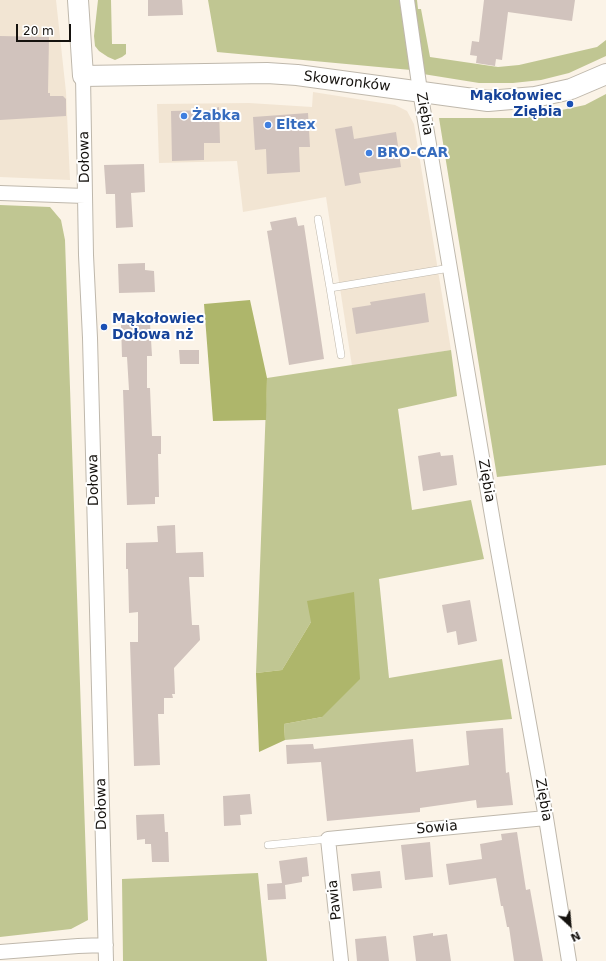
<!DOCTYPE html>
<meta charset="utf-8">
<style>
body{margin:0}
#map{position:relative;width:606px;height:961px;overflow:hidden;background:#fbf3e7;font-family:"DejaVu Sans",sans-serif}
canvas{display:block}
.north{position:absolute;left:550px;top:905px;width:40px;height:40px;-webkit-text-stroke:3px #fff;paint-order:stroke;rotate:154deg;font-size:11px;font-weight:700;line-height:16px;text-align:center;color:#15120e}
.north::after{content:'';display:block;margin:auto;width:14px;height:18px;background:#15120e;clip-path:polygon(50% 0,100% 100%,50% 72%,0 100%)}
.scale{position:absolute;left:16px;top:24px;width:55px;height:18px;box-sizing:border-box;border:2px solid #15120e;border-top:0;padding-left:5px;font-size:12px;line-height:14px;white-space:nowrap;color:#15120e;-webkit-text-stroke:3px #fff;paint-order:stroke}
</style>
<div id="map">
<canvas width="606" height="961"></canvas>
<div class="north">N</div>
<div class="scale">20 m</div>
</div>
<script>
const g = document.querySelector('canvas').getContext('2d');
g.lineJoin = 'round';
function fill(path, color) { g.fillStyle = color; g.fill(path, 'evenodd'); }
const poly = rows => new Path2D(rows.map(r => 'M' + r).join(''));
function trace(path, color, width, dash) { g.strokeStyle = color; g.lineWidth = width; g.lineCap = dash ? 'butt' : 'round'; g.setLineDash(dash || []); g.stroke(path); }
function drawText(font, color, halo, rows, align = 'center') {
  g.font = font + ' "DejaVu Sans",sans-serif'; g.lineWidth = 4; g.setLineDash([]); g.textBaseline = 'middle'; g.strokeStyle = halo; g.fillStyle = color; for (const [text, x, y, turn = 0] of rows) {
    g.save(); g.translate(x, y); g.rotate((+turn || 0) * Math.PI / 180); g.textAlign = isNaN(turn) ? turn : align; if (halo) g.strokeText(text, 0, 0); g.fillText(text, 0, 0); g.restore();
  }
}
const built = poly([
 [0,0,56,0,66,92,70,180,0,177],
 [313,92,395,105,407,111,414,124,451,350,352,366,326,197,243,212,237,161,159,163,157,104,249,103,312,107]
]);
const green = poly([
 [98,0,111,0,112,44,126,44,126,54,122,57,115,60,108,57,99,51,95,46,94,36],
 [208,0,401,0,411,70,217,52],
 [411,0,417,0,418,9,421,9,430,57,498,67,519,65,597,47,606,40,606,56,569,73,541,80,513,83,479,83,423,74],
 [606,94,606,465,497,477,439,118,525,118,585,105],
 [0,205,50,207,61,220,65,240,88,920,71,929,0,937],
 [451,350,457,396,398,409,412,510,471,500,484,559,379,579,389,678,502,659,512,719,285,740,284,724,322,717,311,622,282,670,256,673,267,378],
 [258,873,267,961,123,961,122,879]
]);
const forest = poly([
 [250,300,267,378,266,420,213,421,204,304],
 [354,592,360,679,322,717,284,724,285,740,259,752,256,673,282,670,311,622,307,601]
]);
const building = poly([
 [148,0,182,0,183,15,148,16],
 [484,0,575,0,572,21,508,12,502,60,496,59,495,66,476,63,477,56,470,55,472,41,479,42],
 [0,36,49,37,48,93,50,93,50,96,63,96,66,99,66,116,0,120],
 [219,107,220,143,204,143,204,160,172,161,171,111,209,110],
 [308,113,310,147,299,147,300,172,267,174,266,149,255,150,253,117],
 [352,126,354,139,396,132,401,167,359,173,361,183,345,186,335,129],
 [144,164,145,192,131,193,133,227,116,228,115,194,106,194,104,165],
 [296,217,298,226,304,225,324,359,289,365,267,231,272,230,270,222],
 [145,263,145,270,154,271,155,292,119,293,118,264],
 [425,293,429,322,356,334,352,308,371,305,370,302],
 [150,323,152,356,147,356,147,388,150,388,152,436,161,436,161,454,158,454,159,497,155,497,155,504,127,505,123,390,129,390,127,357,122,357,121,324],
 [179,350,199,350,199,364,180,364],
 [440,452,441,456,453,455,457,485,423,491,418,456],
 [175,525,176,553,203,552,204,577,189,577,192,625,199,625,200,640,174,668,175,694,172,694,173,698,164,698,164,714,158,714,160,765,134,766,130,642,138,642,138,612,129,613,128,569,126,569,126,543,158,542,157,526],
 [470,600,477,641,458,645,456,631,447,633,442,605],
 [503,728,506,773,509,772,513,805,477,808,476,800,420,808,420,812,327,821,321,762,287,764,286,745,313,744,314,749,413,739,416,772,469,765,466,731],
 [250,794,252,814,240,815,241,825,224,826,223,796],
 [164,814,165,832,168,832,169,862,152,862,151,844,145,844,145,839,137,840,136,815],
 [517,832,526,890,530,889,543,961,514,961,509,927,507,927,503,906,501,906,496,878,449,885,446,864,482,859,480,844,502,840,501,834],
 [430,842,433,877,405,880,401,845],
 [307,857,309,876,302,877,302,882,285,885,286,899,268,900,267,884,282,883,279,861],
 [380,871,382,888,353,891,351,874],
 [433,933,433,936,447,934,451,961,416,961,413,936],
 [386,936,389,961,357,961,355,939]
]);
const lane = poly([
 [318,219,330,288,450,268],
 [330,288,341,355],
 [268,845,328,839]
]);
const street = poly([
 [407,0,420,91,462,340,497,545,546,818,569,961],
 [83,76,86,255,90,338,106,961],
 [0,193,85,196],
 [0,952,78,946,106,945],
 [341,961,328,839,546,818]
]);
const secondary = poly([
 [78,0,83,76,267,73,297,75,488,101,535,97,571,89,606,74]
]);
const markers = [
 [570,104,4,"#1a4fb4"],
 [184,116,4,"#3f7fe0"],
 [268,125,4,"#3f7fe0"],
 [369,153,4,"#3f7fe0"],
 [104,327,4,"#1a4fb4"]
];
const streetNames = [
 ["Skowronków",347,82,7],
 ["Ziębia",424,114,80],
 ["Dołowa",85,157,-91],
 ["Dołowa",94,480,-91],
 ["Ziębia",486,481,80],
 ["Ziębia",543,800,80],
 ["Dołowa",102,804,-91],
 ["Sowia",437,828,-5],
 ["Pawia",335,900,-96]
];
const transitNames = [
 ["Mąkołowiec",562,96],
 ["Ziębia",562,112],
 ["Mąkołowiec",112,319,"left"],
 ["Dołowa nż",112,335,"left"]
];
const shopNames = [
 ["Żabka",192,116],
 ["Eltex",276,125],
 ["BRO-CAR",377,153]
];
fill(built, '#f2e5d3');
fill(green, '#c0c692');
fill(forest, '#aeb66b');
fill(building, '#d1c3bd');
trace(lane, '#bfb8ac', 8);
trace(street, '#bfb8ac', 16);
trace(secondary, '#bfb8ac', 22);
trace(lane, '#fff', 7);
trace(street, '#fff', 14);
trace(secondary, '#fff', 20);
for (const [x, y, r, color] of markers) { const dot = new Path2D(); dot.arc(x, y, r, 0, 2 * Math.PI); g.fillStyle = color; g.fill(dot); trace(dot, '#fff', 1.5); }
drawText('14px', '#15120e', '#fff', streetNames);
drawText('bold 14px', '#164399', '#fff', transitNames, 'right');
drawText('bold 14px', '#366cbe', '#fff', shopNames, 'left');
</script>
